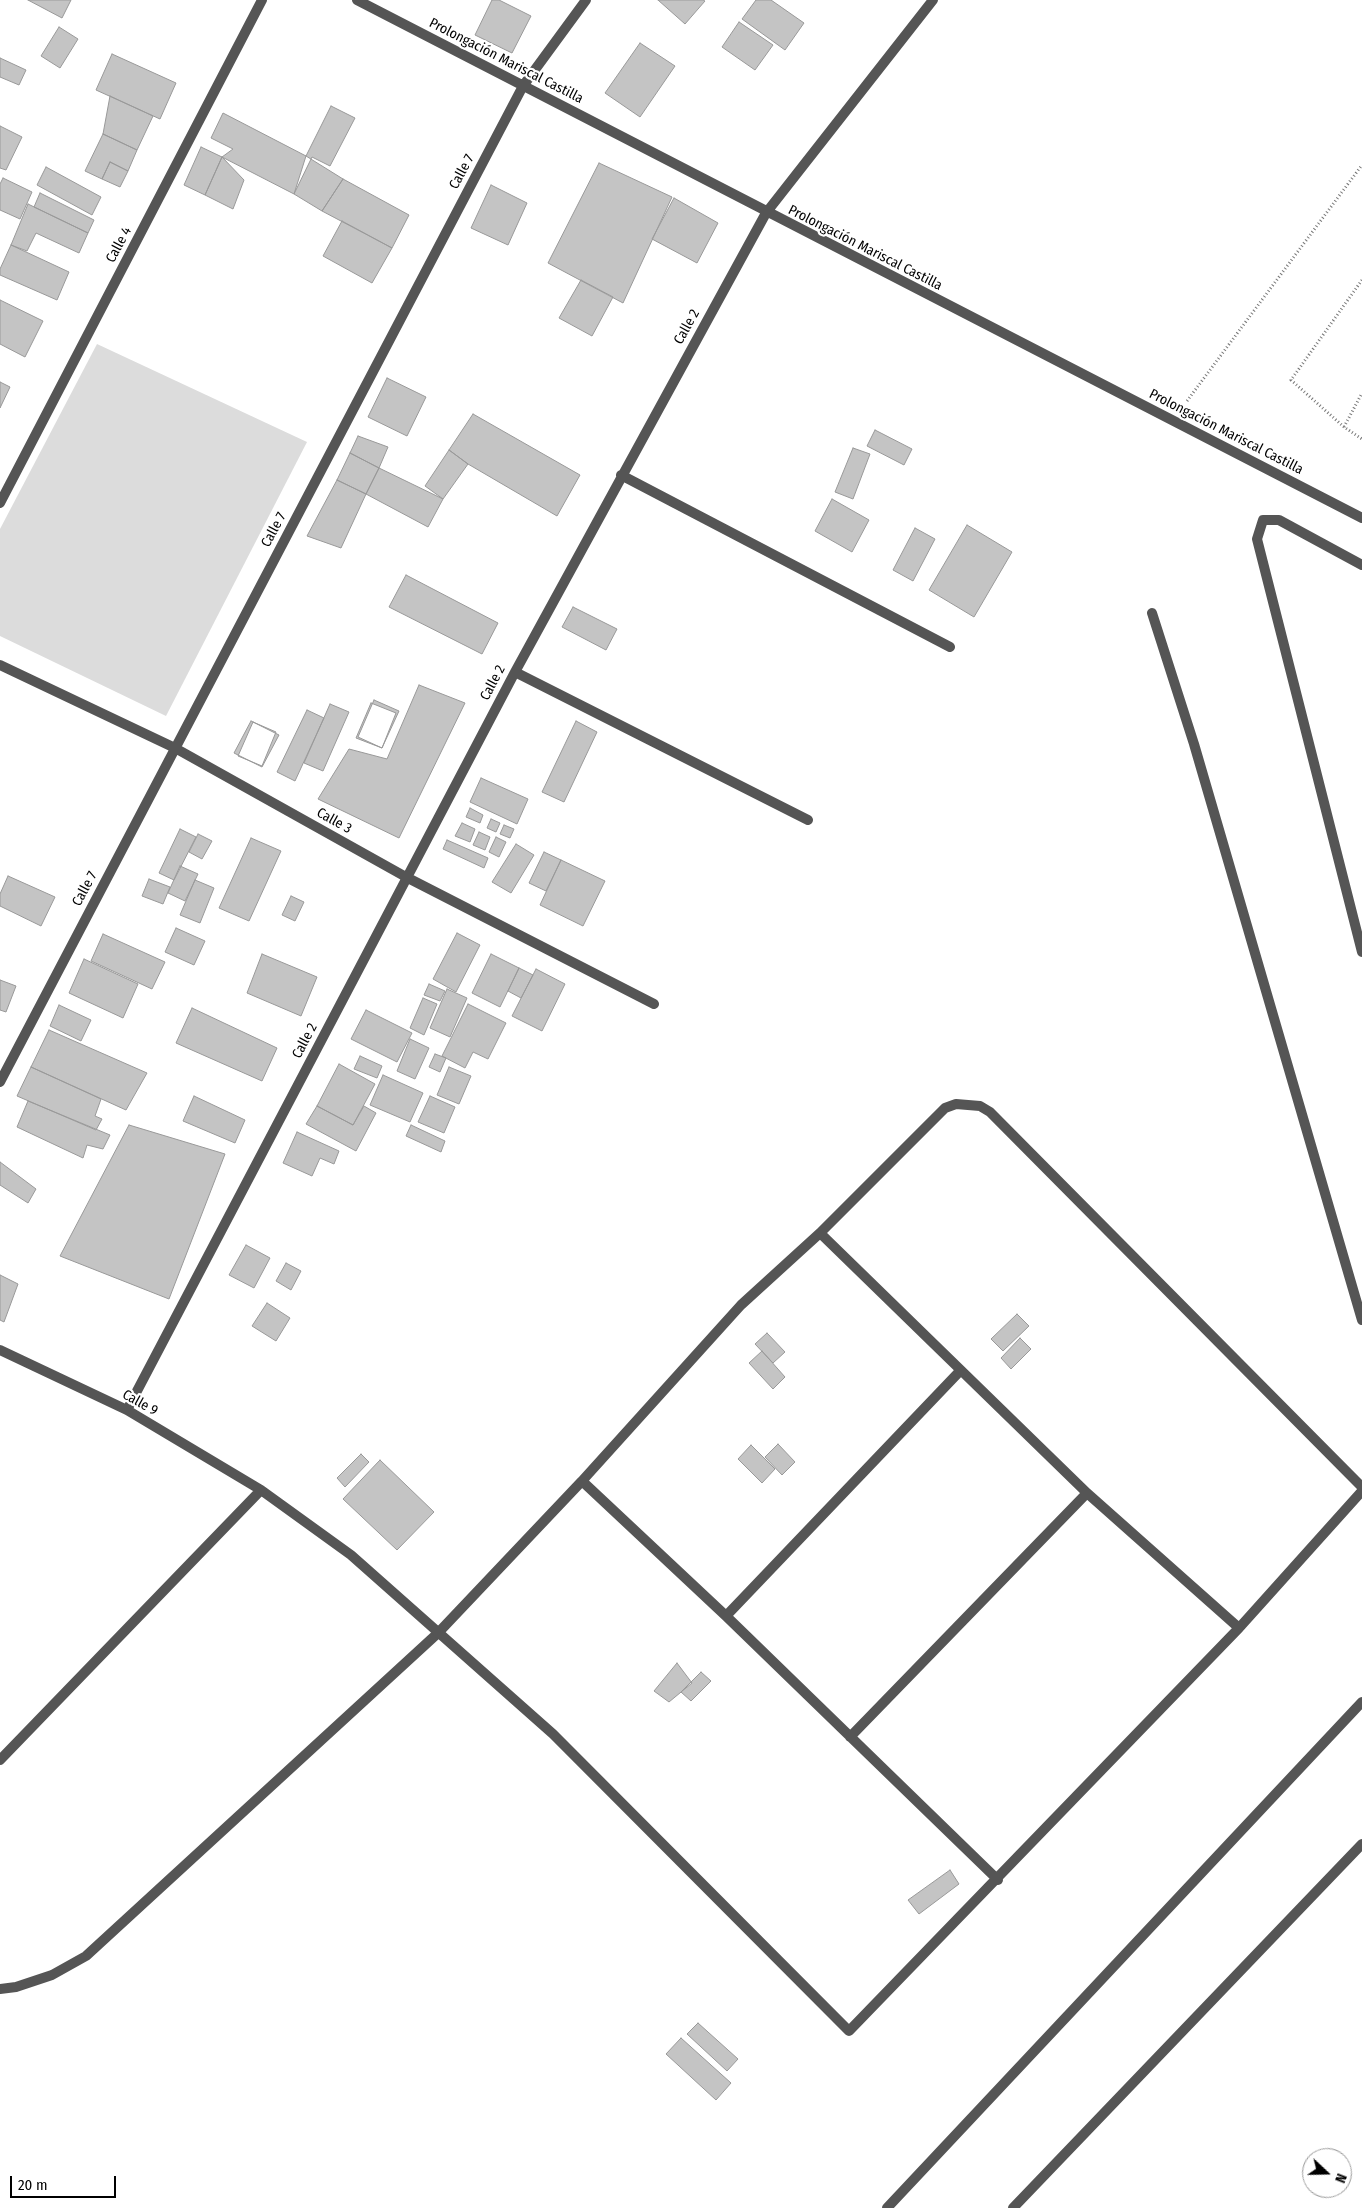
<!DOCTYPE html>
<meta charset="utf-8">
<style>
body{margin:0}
#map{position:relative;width:1362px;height:2208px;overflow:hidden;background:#fff;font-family:"Fira Sans Condensed",sans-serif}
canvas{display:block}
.north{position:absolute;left:1302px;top:2148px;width:50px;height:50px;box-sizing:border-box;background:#fff;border:1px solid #999;border-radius:50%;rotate:111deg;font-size:14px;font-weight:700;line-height:20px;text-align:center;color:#000}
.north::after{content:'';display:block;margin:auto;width:18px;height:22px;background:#000;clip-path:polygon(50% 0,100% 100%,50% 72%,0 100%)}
.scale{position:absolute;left:10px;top:2176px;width:106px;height:22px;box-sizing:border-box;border:2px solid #000;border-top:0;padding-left:6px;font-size:15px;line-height:18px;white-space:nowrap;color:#000;-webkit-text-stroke:4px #fff;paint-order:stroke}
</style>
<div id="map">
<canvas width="1362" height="2208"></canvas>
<div class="north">N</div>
<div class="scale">20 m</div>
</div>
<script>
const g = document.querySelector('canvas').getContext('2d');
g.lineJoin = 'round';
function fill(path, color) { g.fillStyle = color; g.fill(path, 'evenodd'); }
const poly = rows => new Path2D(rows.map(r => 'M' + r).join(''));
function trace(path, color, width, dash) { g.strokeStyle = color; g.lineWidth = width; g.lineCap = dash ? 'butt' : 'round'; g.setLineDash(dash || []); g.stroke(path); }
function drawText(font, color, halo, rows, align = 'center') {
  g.font = font + ' "Fira Sans Condensed",sans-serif'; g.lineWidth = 4.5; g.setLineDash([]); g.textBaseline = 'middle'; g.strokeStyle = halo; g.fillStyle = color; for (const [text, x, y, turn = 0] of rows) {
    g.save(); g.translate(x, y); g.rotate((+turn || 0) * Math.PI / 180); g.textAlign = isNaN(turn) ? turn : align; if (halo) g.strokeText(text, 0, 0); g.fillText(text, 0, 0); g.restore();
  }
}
const green = poly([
 [97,344,307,442,166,716,0,636,0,529]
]);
const building = poly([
 [28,0,71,0,62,18,28,0],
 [492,0,499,0,531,16,512,53,475,35,492,0],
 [658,0,703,0,705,1,685,24,658,0],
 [756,0,771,0,804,23,785,50,742,19,756,0],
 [739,22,773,45,755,70,722,47,739,22],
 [59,27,78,39,60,68,41,56,59,27],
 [640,43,675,66,640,117,605,93,640,43],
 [112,54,176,83,160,119,96,90,112,54],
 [0,58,26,70,19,85,0,77,0,58],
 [110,96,153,116,137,150,103,134,110,96],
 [331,106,355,118,330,166,312,157,294,194,222,157,233,149,211,138,223,113,306,156,331,106],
 [0,126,22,137,6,170,0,168,0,126],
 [103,134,137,150,128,171,110,162,102,179,85,171,103,134],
 [201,147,222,157,205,195,184,185,201,147],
 [306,156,343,179,322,211,294,194,306,156],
 [222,157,244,180,233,209,205,195,222,157],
 [110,162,128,171,120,187,102,179,110,162],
 [599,163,672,197,623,303,548,263,599,163],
 [46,167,101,197,92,215,37,185,46,167],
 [3,178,32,192,20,219,0,210,0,184,3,178],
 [343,179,409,215,392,248,322,211,343,179],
 [491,185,527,203,508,245,471,228,491,185],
 [40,193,94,220,88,233,34,207,40,193],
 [674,198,718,223,697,263,652,239,674,198],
 [28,204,88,233,79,253,36,233,27,251,11,245,28,204],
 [342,221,392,248,372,283,323,256,342,221],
 [11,245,69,272,57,300,0,275,0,269,11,245],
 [581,280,613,297,592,336,559,318,581,280],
 [0,300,43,321,25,357,0,344,0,300],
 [387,378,426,397,407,436,368,417,387,378],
 [0,382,10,387,0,408,0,382],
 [473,414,580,475,557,516,468,464,449,450,473,414],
 [875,430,912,449,904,465,867,446,875,430],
 [358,436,388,447,379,468,350,453,358,436],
 [853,448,870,454,853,499,835,492,853,448],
 [449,450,468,464,443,499,425,486,449,450],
 [350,453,379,468,366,494,337,480,350,453],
 [379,468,443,499,428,527,366,494,379,468],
 [337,480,366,494,341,548,307,536,337,480],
 [832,499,869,520,852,552,815,531,832,499],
 [967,525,1012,552,974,617,929,590,967,525],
 [915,528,935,539,913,581,893,570,915,528],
 [406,575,498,623,482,654,389,607,406,575],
 [573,607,617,629,606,650,562,627,573,607],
 [419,685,465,703,399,838,318,799,349,749,387,759,419,685],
 [374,700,399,711,382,748,358,737,374,700],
 [371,703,396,713,382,748,356,738,371,703],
 [330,704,349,712,323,771,304,763,330,704],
 [307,710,324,718,295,781,277,772,307,710],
 [251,721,279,735,262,767,234,753,251,721],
 [576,721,597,732,564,802,542,792,576,721],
 [253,722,276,732,262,766,238,756,253,722],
 [481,778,528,799,517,824,470,802,481,778],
 [470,808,483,815,480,823,466,817,470,808],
 [491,819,500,823,496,832,487,828,491,819],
 [462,823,475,829,470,842,455,836,462,823],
 [504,825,514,829,510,838,500,834,504,825],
 [180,829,196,837,174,880,159,873,180,829],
 [479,832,490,837,485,850,473,845,479,832],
 [198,834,212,841,202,859,189,852,198,834],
 [496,837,506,842,499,857,489,852,496,837],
 [251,838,281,851,249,921,219,908,251,838],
 [447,840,488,858,484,868,443,849,447,840],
 [516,844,534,855,511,893,492,882,516,844],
 [544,852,561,860,546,891,529,883,544,852],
 [561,860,605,881,583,926,540,905,561,860],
 [180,866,198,874,185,901,168,893,180,866],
 [8,876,55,897,41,926,0,906,0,894,8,876],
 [149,879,170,887,163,904,142,896,149,879],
 [195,880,214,888,200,923,180,915,195,880],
 [291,896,304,902,295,921,282,915,291,896],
 [176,928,205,941,194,965,165,952,176,928],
 [457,933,480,945,456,992,433,979,457,933],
 [103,934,165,962,152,989,91,961,103,934],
 [262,954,317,977,301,1016,247,993,262,954],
 [491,954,519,968,500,1007,472,993,491,954],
 [84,959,138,984,123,1018,69,993,84,959],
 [519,968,533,975,521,998,508,991,519,968],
 [536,969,565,984,542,1031,512,1016,536,969],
 [0,980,16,986,6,1012,0,1010,0,980],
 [429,984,445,991,440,1001,424,995,429,984],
 [447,989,467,998,450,1037,430,1028,447,989],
 [423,998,437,1004,424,1035,410,1028,423,998],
 [468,1004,506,1023,488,1059,473,1052,465,1068,442,1056,468,1004],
 [59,1005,91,1020,81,1041,50,1026,59,1005],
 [192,1008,277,1048,262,1081,176,1043,192,1008],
 [366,1010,412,1033,397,1062,351,1039,366,1010],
 [49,1030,147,1073,126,1110,31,1067,49,1030],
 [410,1039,429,1048,415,1079,397,1071,410,1039],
 [435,1054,446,1058,440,1072,429,1067,435,1054],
 [360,1056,382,1066,377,1078,354,1069,360,1056],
 [339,1064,375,1084,353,1125,317,1106,339,1064],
 [31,1067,101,1099,95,1116,102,1119,96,1130,17,1096,31,1067],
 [449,1067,471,1076,459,1104,437,1095,449,1067],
 [383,1075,423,1093,410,1122,370,1105,383,1075],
 [194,1096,245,1120,235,1143,183,1121,194,1096],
 [430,1096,455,1107,444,1133,418,1122,430,1096],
 [28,1101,110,1135,103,1149,87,1145,83,1158,17,1127,28,1101],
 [317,1106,353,1125,364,1106,376,1113,356,1151,306,1124,317,1106],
 [129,1125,225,1154,169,1299,60,1256,129,1125],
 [411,1125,445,1141,441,1152,406,1136,411,1125],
 [297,1132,339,1151,334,1164,320,1158,312,1176,283,1163,297,1132],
 [0,1162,36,1189,28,1203,0,1185,0,1162],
 [246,1245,270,1258,254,1288,229,1275,246,1245],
 [286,1263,301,1271,291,1290,276,1281,286,1263],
 [0,1275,18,1284,4,1322,0,1320,0,1275],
 [267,1303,290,1318,276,1341,252,1326,267,1303],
 [1017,1314,1029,1326,1003,1351,991,1339,1017,1314],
 [767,1333,785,1352,773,1363,755,1344,767,1333],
 [1020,1338,1031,1349,1011,1369,1001,1358,1020,1338],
 [762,1351,785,1377,773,1389,749,1363,762,1351],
 [778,1444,795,1462,782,1475,765,1457,778,1444],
 [751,1445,775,1469,762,1483,738,1459,751,1445],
 [361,1454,369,1462,345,1487,337,1478,361,1454],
 [380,1460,434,1512,397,1550,343,1499,380,1460],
 [677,1663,692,1683,669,1702,654,1691,677,1663],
 [701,1672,711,1681,691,1701,681,1692,701,1672],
 [950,1870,959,1884,919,1914,908,1900,950,1870],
 [698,2023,738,2059,727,2071,687,2034,698,2023],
 [681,2038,731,2083,716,2100,666,2054,681,2038]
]);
const path = poly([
 [1362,280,1291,380,1344,427,1362,439],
 [1187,401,1362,165],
 [1344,427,1362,393]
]);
const service = poly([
 [0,1989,16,1987,52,1975,86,1956,438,1633]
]);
const minor = poly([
 [357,0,1362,518],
 [621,475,950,647],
 [0,503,262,0],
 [1362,565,1279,520,1263,520,1257,539,1362,952],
 [1152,613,1194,744,1362,1320],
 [0,665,175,748,406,877,654,1004],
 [515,672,808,820],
 [0,1082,523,86,586,0],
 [820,1233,1087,1493,1239,1628],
 [0,1350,127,1410,261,1490,351,1555,553,1734,849,2031,1239,1628,1362,1491],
 [127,1410,515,672,766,213,933,0],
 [582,1481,726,1616,998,1880],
 [726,1616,960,1371],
 [438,1633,582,1481,741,1305,820,1233,945,1108,956,1104,980,1106,990,1112,1362,1487],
 [850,1737,1087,1493],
 [0,1760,261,1490],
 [887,2208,1362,1702],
 [1013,2208,1362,1844]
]);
const streetNames = [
 ["Prolongación Mariscal Castilla",506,61,27],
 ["Calle 7",462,172,-62],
 ["Calle 4",119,245,-62],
 ["Prolongación Mariscal Castilla",865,248,27],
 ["Calle 2",687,327,-61],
 ["Prolongación Mariscal Castilla",1226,432,27],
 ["Calle 7",274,530,-62],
 ["Calle 2",493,683,-62],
 ["Calle 3",334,821,29],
 ["Calle 7",85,889,-62],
 ["Calle 2",305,1041,-62],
 ["Calle 9",140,1403,29]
];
fill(green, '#dcdcdc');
fill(building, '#c4c4c4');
trace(building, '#999', 1);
trace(path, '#777', 3, [1, 2.5]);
trace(service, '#555', 10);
trace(minor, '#555', 10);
drawText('14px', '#000', '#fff', streetNames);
</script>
